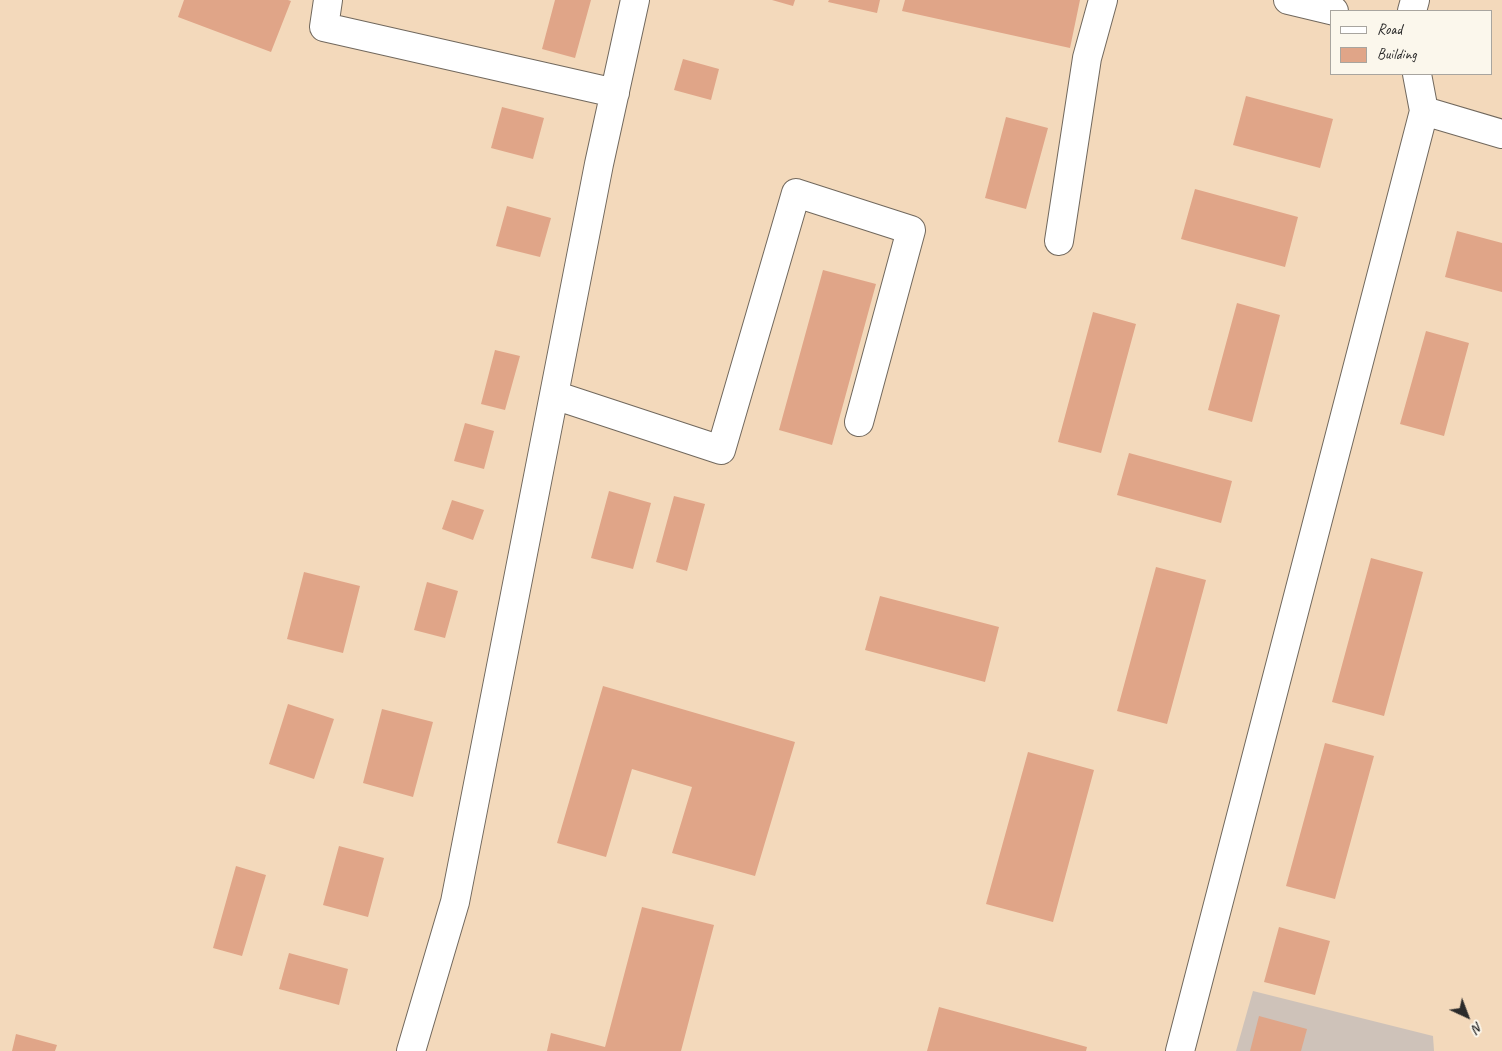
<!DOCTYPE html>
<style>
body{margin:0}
#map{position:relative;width:1502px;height:1051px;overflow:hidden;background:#f3d9bb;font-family:Caveat,sans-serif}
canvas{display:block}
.legend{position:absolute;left:1330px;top:10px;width:162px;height:65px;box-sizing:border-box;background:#fbf7ec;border:1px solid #a8a59f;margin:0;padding:6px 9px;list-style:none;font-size:15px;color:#2b2b2b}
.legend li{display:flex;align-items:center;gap:10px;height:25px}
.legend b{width:25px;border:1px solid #a8a59f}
.north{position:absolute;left:1442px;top:991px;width:50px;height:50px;-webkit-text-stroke:4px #fbf7ec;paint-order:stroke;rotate:137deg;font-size:14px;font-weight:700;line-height:20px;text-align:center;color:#2b2b2b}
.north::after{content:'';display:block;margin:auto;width:18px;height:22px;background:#2b2b2b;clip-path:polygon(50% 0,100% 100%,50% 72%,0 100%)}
</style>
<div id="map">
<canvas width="1502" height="1051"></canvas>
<ul class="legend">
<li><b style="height:6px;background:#fff"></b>Road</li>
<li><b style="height:14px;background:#e0a588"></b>Building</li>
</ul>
<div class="north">N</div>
</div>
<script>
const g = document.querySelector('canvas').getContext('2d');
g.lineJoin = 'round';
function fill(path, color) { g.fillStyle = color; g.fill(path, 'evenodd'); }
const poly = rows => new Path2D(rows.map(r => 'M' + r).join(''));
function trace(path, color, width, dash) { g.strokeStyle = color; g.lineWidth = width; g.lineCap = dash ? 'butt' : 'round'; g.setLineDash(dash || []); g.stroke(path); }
const industrial = poly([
 [1253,991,1433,1036,1434,1051,1236,1051]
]);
const building = poly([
 [184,0,288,0,291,1,271,52,178,17],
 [555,0,591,0,575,58,542,49],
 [772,0,795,0,793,6],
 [829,0,880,0,877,13,828,2],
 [905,0,1080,0,1070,48,902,11],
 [683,59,719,69,711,100,674,90],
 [1246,96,1333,119,1320,168,1233,145],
 [502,107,544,118,533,159,491,148],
 [1006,117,1048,128,1026,209,985,198],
 [1195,189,1298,217,1285,267,1181,239],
 [507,206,551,218,540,257,496,246],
 [1457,231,1502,243,1502,292,1445,277],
 [823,270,876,284,832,445,779,430],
 [1237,303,1280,315,1252,422,1208,410],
 [1093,312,1136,324,1101,453,1058,442],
 [1426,331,1469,343,1444,436,1400,424],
 [495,350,520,356,505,410,481,404],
 [465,423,494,431,484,469,454,461],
 [1129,453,1232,481,1221,523,1117,495],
 [609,491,651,503,633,569,591,558],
 [674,496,705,504,687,571,656,562],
 [452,500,484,510,473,540,442,529],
 [1371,558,1423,572,1384,716,1332,702],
 [1156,567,1206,580,1167,724,1117,711],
 [304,572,360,586,343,653,287,639],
 [427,582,458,591,445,638,414,630],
 [880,596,999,627,985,682,865,650],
 [603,686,795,742,755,876,672,853,692,787,632,769,606,857,557,843],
 [288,704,334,719,314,779,269,764],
 [382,709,433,722,413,797,363,783],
 [1325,743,1374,756,1335,899,1286,886],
 [1028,752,1094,770,1053,922,986,904],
 [339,846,384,858,368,917,323,905],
 [236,866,266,875,242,956,213,948],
 [642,907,714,925,681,1051,547,1051,551,1033,605,1047],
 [1279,927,1330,941,1315,995,1264,982],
 [289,953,348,969,339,1005,279,989],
 [939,1007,1087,1047,1086,1051,927,1051],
 [1259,1016,1307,1029,1301,1051,1250,1051],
 [16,1034,57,1045,55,1051,12,1051]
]);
const minor = poly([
 [328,0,324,27,615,93],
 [1288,0,1334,11],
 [1412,11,1415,0],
 [1417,74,1424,111,1502,134],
 [1059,241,1087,58,1103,0],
 [554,395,721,450,796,193,911,230,859,422],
 [411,1051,455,902,599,164,635,0],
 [1180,1051,1424,111]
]);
fill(industrial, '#cec2b9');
fill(building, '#e0a588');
trace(minor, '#71685d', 30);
trace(minor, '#fff', 28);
</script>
